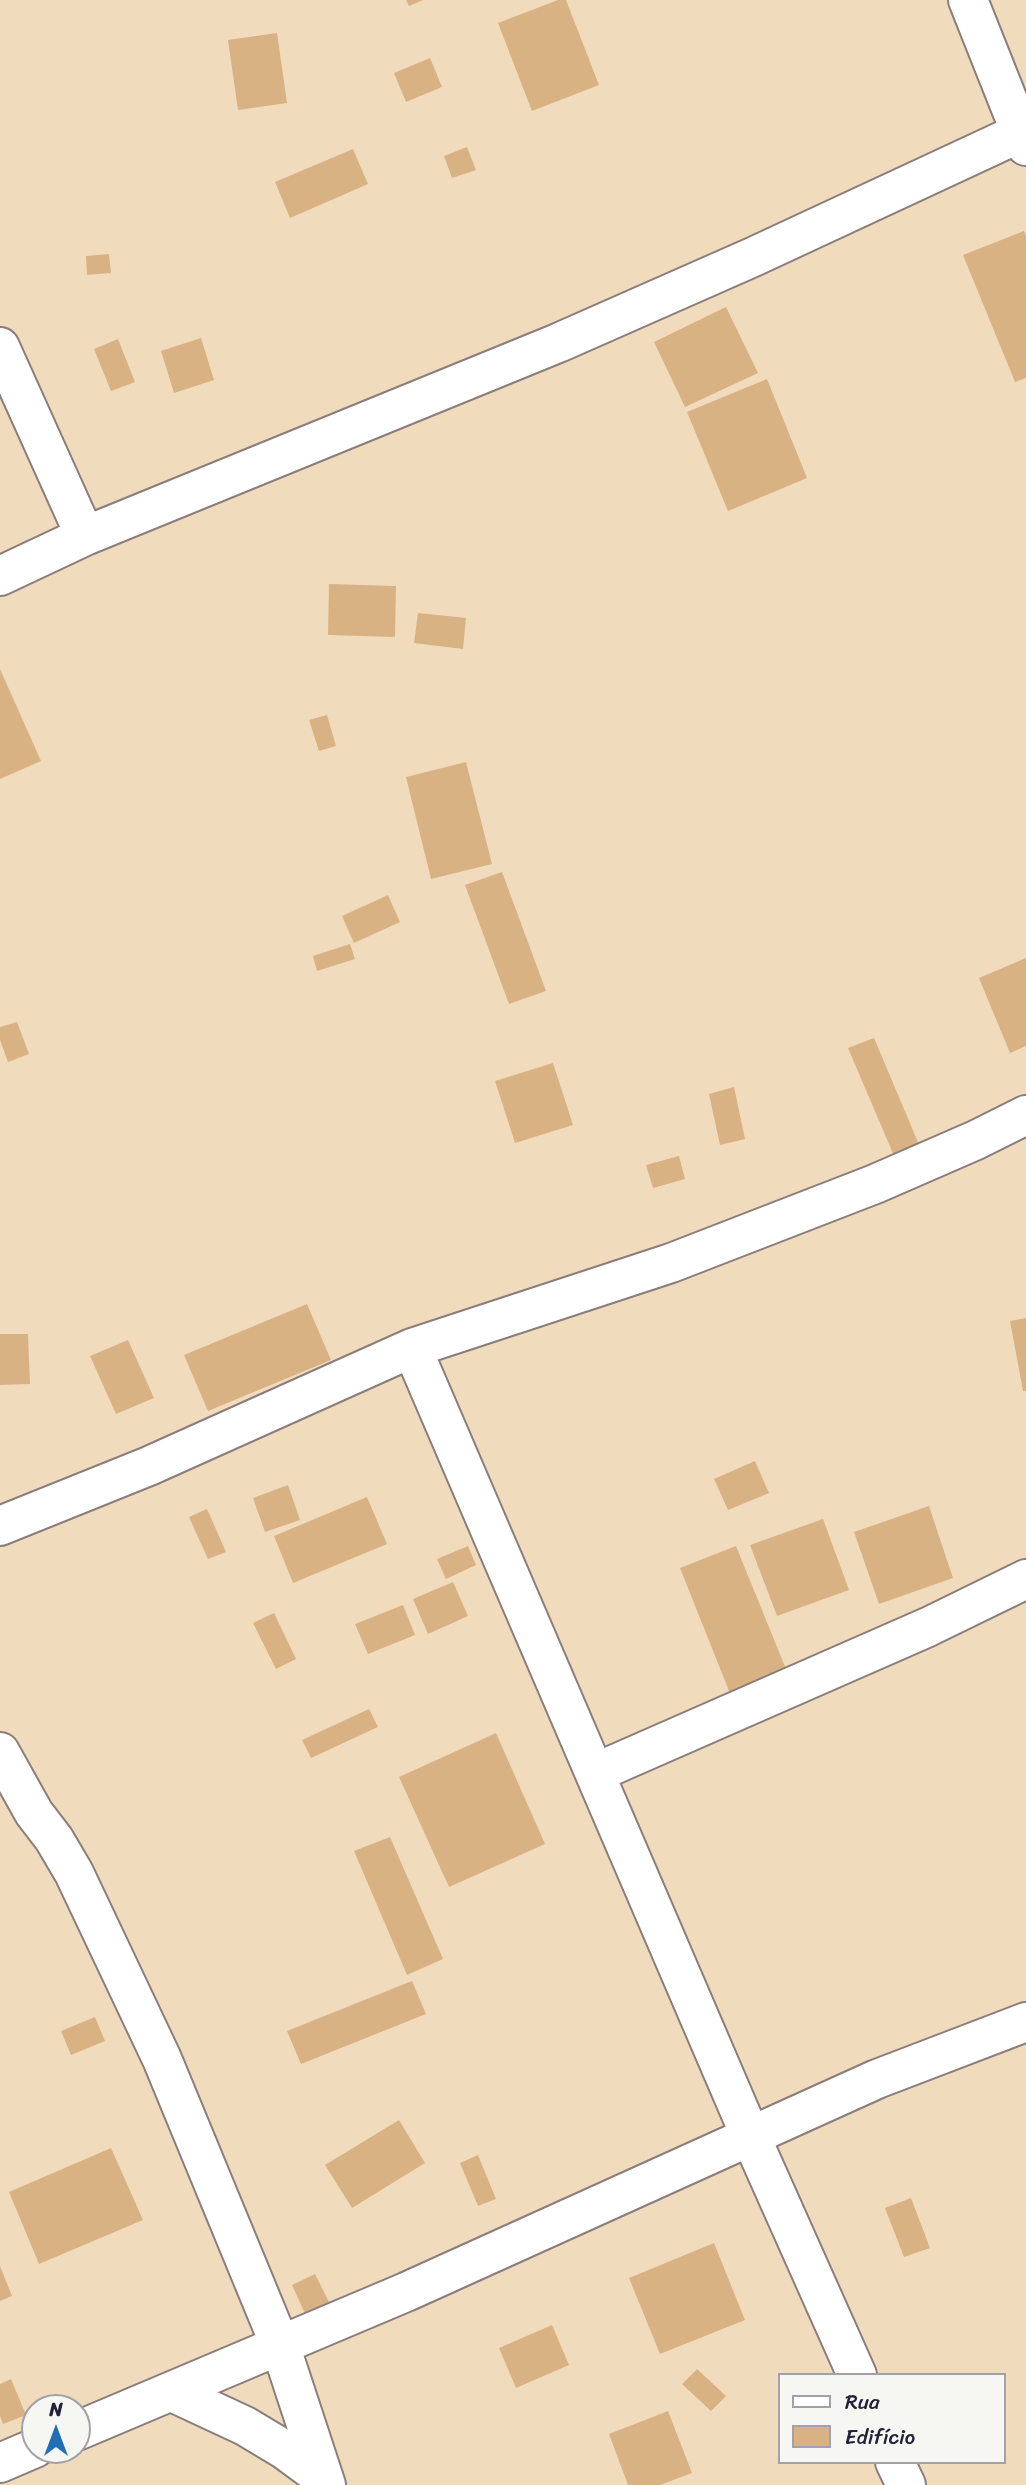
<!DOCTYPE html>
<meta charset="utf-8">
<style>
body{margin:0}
#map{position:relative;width:1026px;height:2485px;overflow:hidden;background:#f1dbbd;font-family:Sriracha,sans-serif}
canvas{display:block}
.legend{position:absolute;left:778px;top:2373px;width:228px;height:91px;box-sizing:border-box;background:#f6f6f2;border:2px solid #a1a1a9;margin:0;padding:9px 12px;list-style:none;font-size:21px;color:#22223b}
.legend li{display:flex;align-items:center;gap:14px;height:35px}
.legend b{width:35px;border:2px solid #a1a1a9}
.north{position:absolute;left:21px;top:2394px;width:70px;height:70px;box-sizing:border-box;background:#f6f6f2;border:2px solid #a1a1a9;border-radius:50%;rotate:0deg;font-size:19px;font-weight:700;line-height:28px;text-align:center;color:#22223b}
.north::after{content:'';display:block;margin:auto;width:24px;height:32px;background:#1f6fb2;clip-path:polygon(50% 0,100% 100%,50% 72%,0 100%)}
</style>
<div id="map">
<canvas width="1026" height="2485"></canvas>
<ul class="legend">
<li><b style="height:9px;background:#fff"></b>Rua</li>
<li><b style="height:19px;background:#d9b283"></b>Edifício</li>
</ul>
<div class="north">N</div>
</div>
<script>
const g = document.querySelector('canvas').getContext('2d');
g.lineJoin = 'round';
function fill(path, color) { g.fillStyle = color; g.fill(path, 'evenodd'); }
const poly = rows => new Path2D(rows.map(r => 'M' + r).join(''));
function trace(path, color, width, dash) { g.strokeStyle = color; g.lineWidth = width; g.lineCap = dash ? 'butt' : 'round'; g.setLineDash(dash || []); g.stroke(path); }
const building = poly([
 [406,0,423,0,409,6],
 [558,0,566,0,599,85,532,111,498,23],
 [277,33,287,103,238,110,228,40],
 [430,58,442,87,406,102,394,73],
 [467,147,476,170,452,178,444,156],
 [353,149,368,184,290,218,275,182],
 [1024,231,1026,236,1026,378,1015,382,963,255],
 [109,254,111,273,87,275,86,256],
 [726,307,758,373,685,407,654,342],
 [201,338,214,380,174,393,161,351],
 [118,339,135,382,111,391,94,349],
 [767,379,807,478,728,511,687,412],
 [329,584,396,586,395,637,328,635],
 [418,613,466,618,463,649,414,643],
 [0,669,41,761,0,779],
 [327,715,336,746,319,751,309,720],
 [466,762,492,864,431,879,406,777],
 [502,872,546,991,509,1004,465,885],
 [388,895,400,922,354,943,342,916],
 [350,944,355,959,317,971,313,956],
 [1026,958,1026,1046,1010,1053,979,978],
 [17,1022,29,1054,8,1062,0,1040,0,1027],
 [874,1038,920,1147,895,1158,848,1048],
 [553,1063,573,1125,515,1143,495,1081],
 [734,1087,745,1139,720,1145,709,1094],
 [679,1156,685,1179,653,1188,646,1165],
 [307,1304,331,1360,208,1411,184,1355],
 [1026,1318,1026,1391,1023,1391,1010,1321],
 [0,1334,28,1334,30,1384,0,1385],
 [128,1340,154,1398,116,1414,90,1356],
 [755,1461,769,1493,728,1510,714,1479],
 [288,1485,300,1520,265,1532,253,1498],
 [367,1497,387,1544,293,1583,274,1536],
 [929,1506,953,1578,879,1604,854,1532],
 [207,1509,226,1552,208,1559,189,1517],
 [823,1519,849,1590,777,1616,750,1545],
 [468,1546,476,1565,446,1579,437,1559],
 [736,1546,790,1679,733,1701,680,1568],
 [453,1582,468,1616,428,1634,413,1599],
 [403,1605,415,1635,368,1654,355,1624],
 [274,1613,296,1659,276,1669,253,1623],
 [369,1709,378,1727,311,1758,302,1740],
 [496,1733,545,1844,449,1887,399,1777],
 [390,1837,443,1959,407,1975,354,1851],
 [412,1981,426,2014,301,2064,287,2031],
 [95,2017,105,2041,71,2055,61,2031],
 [399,2120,425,2163,352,2208,325,2165],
 [111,2148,143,2220,39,2264,9,2192],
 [478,2155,496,2199,478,2206,460,2163],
 [911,2198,930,2248,904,2257,885,2208],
 [714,2243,745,2320,660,2354,629,2278],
 [0,2266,12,2296,0,2301],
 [315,2274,332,2308,308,2320,292,2285],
 [552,2325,569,2365,516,2388,499,2348],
 [697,2369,726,2396,711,2411,682,2384],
 [11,2379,26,2415,3,2424,0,2416,0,2384],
 [668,2411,692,2473,660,2485,628,2485,609,2434]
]);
const minor = poly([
 [968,0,1026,146],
 [0,347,85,536,558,343,753,257,1026,130],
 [0,576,85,536],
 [412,1348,671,1263,875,1184,976,1140,1026,1115],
 [0,1526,149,1466,412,1348,750,2135,857,2375],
 [0,1752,34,1813,54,1839,74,1873,162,2059,280,2345,326,2485],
 [595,1773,928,1627,1026,1579],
 [172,2392,245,2426,285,2450,323,2478],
 [77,2431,406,2292,877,2079,1026,2022],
 [895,2462,906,2485],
 [0,2463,35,2448]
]);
fill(building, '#d9b283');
trace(minor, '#8a7e7c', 42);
trace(minor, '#fff', 38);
</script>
